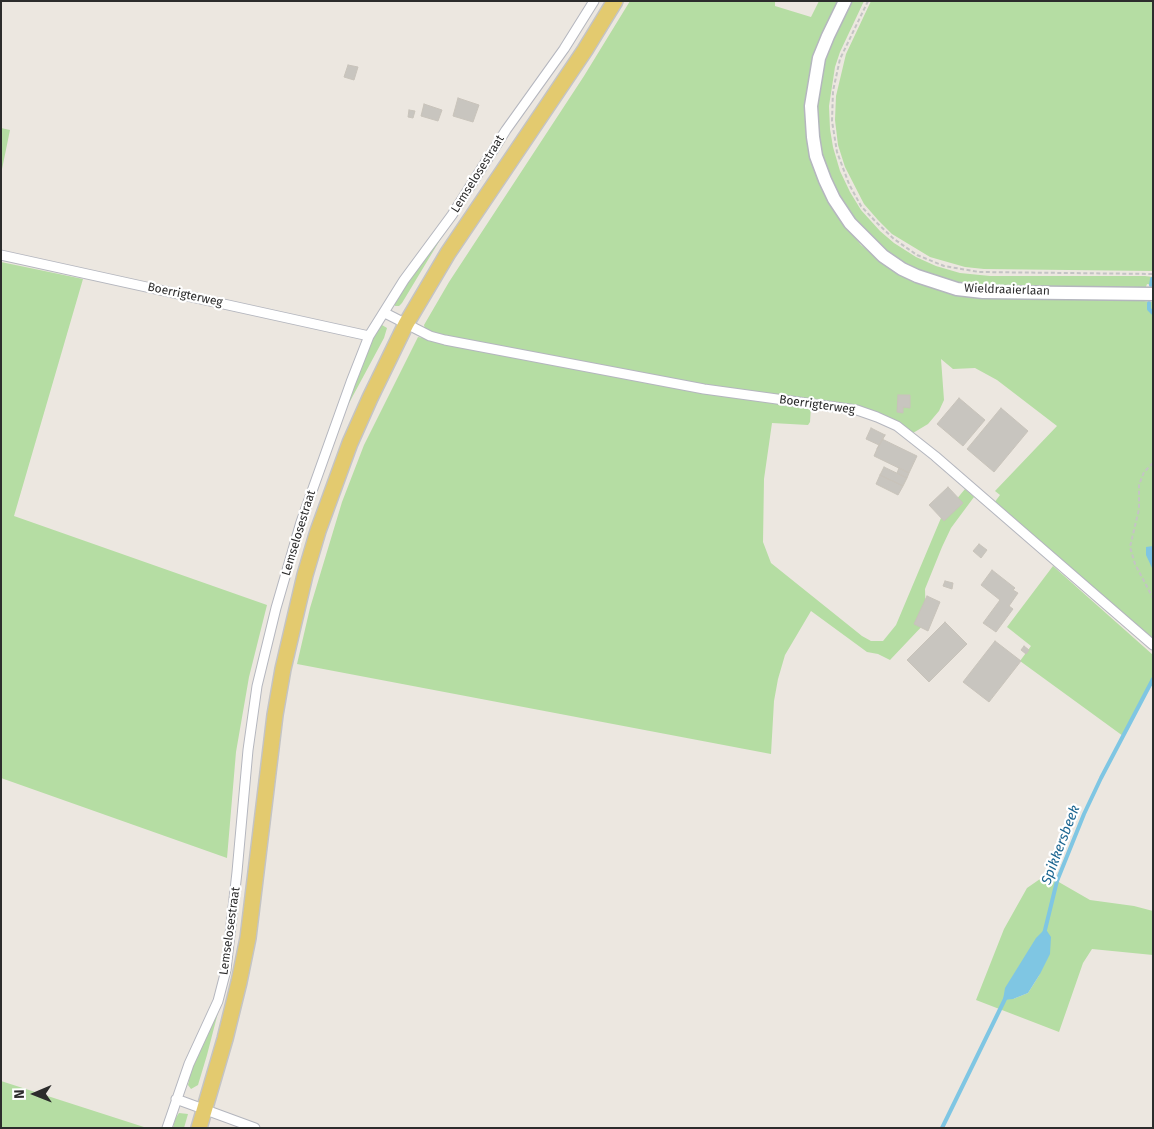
<!DOCTYPE html>
<style>
body{margin:0}
#map{position:relative;width:1154px;height:1129px;overflow:hidden;background:#ece7e0;font-family:"Fira Sans",sans-serif}
canvas{display:block}
.frame{position:absolute;inset:0;border:2px solid #2c2c2c;pointer-events:none}
.north{position:absolute;left:10px;top:1069px;width:50px;height:50px;-webkit-text-stroke:4px #fff;paint-order:stroke;rotate:269deg;font-size:14px;font-weight:700;line-height:20px;text-align:center;color:#2c2c2c}
.north::after{content:'';display:block;margin:auto;width:18px;height:22px;background:#2c2c2c;clip-path:polygon(50% 0,100% 100%,50% 72%,0 100%)}
</style>
<div id="map">
<canvas width="1154" height="1129"></canvas>
<div class="frame"></div>
<div class="north">N</div>
</div>
<script>
const g = document.querySelector('canvas').getContext('2d');
g.lineJoin = 'round';
function fill(path, color) { g.fillStyle = color; g.fill(path, 'evenodd'); }
const poly = rows => new Path2D(rows.map(r => 'M' + r).join(''));
function trace(path, color, width, dash) { g.strokeStyle = color; g.lineWidth = width; g.lineCap = dash ? 'butt' : 'round'; g.setLineDash(dash || []); g.stroke(path); }
function drawText(font, color, halo, rows, align = 'center') {
  g.font = font + ' "Fira Sans",sans-serif'; g.lineWidth = 4.5; g.setLineDash([]); g.textBaseline = 'middle'; g.strokeStyle = halo; g.fillStyle = color; for (const [text, x, y, turn = 0] of rows) {
    g.save(); g.translate(x, y); g.rotate((+turn || 0) * Math.PI / 180); g.textAlign = isNaN(turn) ? turn : align; if (halo) g.strokeText(text, 0, 0); g.fillText(text, 0, 0); g.restore();
  }
}
const green = poly([
 [630,1,775,1,775,6,811,17,819,1,839,1,814,57,808,81,806,110,841,220,861,245,889,267,919,283,953,294,984,298,1144,298,1144,301,1153,302,1153,642,994,503,1000,495,995,491,1057,426,997,380,975,368,953,369,941,359,944,400,939,411,928,424,913,433,890,419,718,389,435,334,425,329,424,325,449,282,584,76],
 [851,1,864,1,840,52,835,67,829,106,830,129,833,147,840,171,850,192,861,210,880,231,894,243,916,257,936,266,960,273,990,276,1145,276,1153,277,1153,285,1147,284,1146,287,971,286,944,281,922,272,904,264,886,251,851,216,841,200,829,177,822,155,818,133,817,113,821,75,832,41],
 [871,1,1153,1,1153,271,984,269,965,267,930,257,892,234,878,220,864,204,845,167,838,145,835,120,836,96,846,54],
 [1,128,10,130,1,174],
 [449,225,402,303,399,306,395,306,394,304,408,279],
 [1,262,83,279,14,516,267,605,249,677,236,752,227,858,1,778],
 [382,325,387,328,384,338,348,405,367,351,378,326],
 [418,337,541,362,811,407,810,422,808,425,772,423,764,479,763,542,771,563,862,636,871,641,883,641,896,625,941,518,965,489,974,497,951,528,942,547,925,589,926,622,890,660,878,654,867,652,811,611,785,655,778,679,774,701,771,754,297,664,310,608,342,502,364,445],
 [1053,566,1153,655,1153,686,1149,685,1123,736,1020,661,1031,646,1007,627],
 [1040,879,1057,881,1090,900,1134,906,1153,911,1153,955,1092,949,1083,963,1059,1032,976,1000,1004,929,1027,888],
 [1040,974,1028,993,1013,999],
 [222,997,207,1055,198,1085,191,1089,188,1085,192,1066],
 [1,1081,147,1128,1,1128],
 [179,1113,188,1114,184,1128,173,1128,175,1119]
]);
const water = poly([
 [1153,546,1153,570,1146,555,1146,547],
 [1044,930,1047,931,1051,937,1050,954,1040,974,1028,993,1013,999,1003,1000,1005,988,1036,938]
]);
const stream = poly([
 [1151,285,1152,279],
 [1149,303,1149,309,1153,313],
 [1044,934,1057,881,1084,814,1101,778,1153,679],
 [942,1128,1006,997]
]);
const building = poly([
 [348,65,358,67,354,80,344,77,348,65],
 [458,98,479,105,473,122,453,116,458,98],
 [424,104,442,110,438,121,421,116,424,104],
 [409,110,415,111,413,118,408,117,409,110],
 [898,395,910,395,910,408,903,407,903,413,897,412,898,395],
 [959,398,985,420,963,446,937,424,959,398],
 [1001,408,1028,431,994,472,967,449,1001,408],
 [871,428,885,435,877,449,879,445,866,439,871,428],
 [885,435,882,439,917,456,909,473,874,456,877,449,885,435],
 [884,467,907,478,903,486,880,475,884,467],
 [899,468,909,473,907,478,897,473,899,468],
 [880,475,903,486,898,495,876,484,880,475],
 [948,487,963,503,944,521,929,505,948,487],
 [979,544,987,550,981,558,973,551,979,544],
 [992,570,1015,588,1013,590,1018,593,1009,606,1013,609,996,632,983,623,1000,600,981,585,992,570],
 [945,581,953,583,952,589,943,586,945,581],
 [927,596,940,602,928,631,914,624,927,596],
 [945,622,967,644,929,682,907,660,945,622],
 [995,641,1021,661,989,702,963,682,995,641],
 [1024,646,1029,650,1026,654,1021,650,1024,646]
]);
const path = poly([
 [868,1,840,59,833,91,832,121,837,152,849,184,861,206,876,222,894,239,917,255,944,266,979,272,1153,274],
 [1153,463,1144,472,1139,485,1139,509,1130,547,1135,564,1153,598]
]);
const street = poly([
 [1,255,369,336],
 [385,313,430,336,445,340,704,389,857,410,877,417,897,426,935,456,1153,645],
 [176,1099,255,1128],
 [167,1128,189,1064,218,1001,226,970,237,872,248,750,257,686,276,608,301,522,351,382,369,336,404,280,452,215,506,130,564,49,594,1]
]);
const secondary = poly([
 [845,1,828,36,819,58,811,106,813,137,816,156,825,180,834,199,850,223,883,256,902,269,917,276,957,289,983,292,1153,294]
]);
const primary = poly([
 [199,1128,225,1039,239,982,248,938,275,715,283,669,305,575,318,531,350,443,370,398,406,324,448,253,585,50,615,1]
]);
const streetNames = [
 ["Lemselosestraat",478,174,-58],
 ["Wieldraaierlaan",1007,290,2],
 ["Boerrigterweg",185,295,12],
 ["Boerrigterweg",817,405,8],
 ["Lemselosestraat",299,533,-73],
 ["Lemselosestraat",230,931,-82]
];
const waterNames = [
 ["Spikkersbeek",1061,845,-69]
];
fill(green, '#b5dda3');
fill(water, '#7fc6e3');
trace(stream, '#7fc6e3', 4);
fill(building, '#c8c5bf');
trace(building, '#c8c3ba', 1);
trace(street, '#b4b6be', 11);
trace(secondary, '#b4b6be', 15);
trace(primary, '#c4c4c4', 18);
trace(path, '#c4c4c4', 2, [4, 2.5]);
trace(street, '#fff', 9);
trace(secondary, '#fff', 12);
trace(primary, '#e3ca6f', 15);
drawText('12px', '#2c2c2c', '#fff', streetNames);
drawText('italic 14px', '#1c6691', '#fff', waterNames);
</script>
